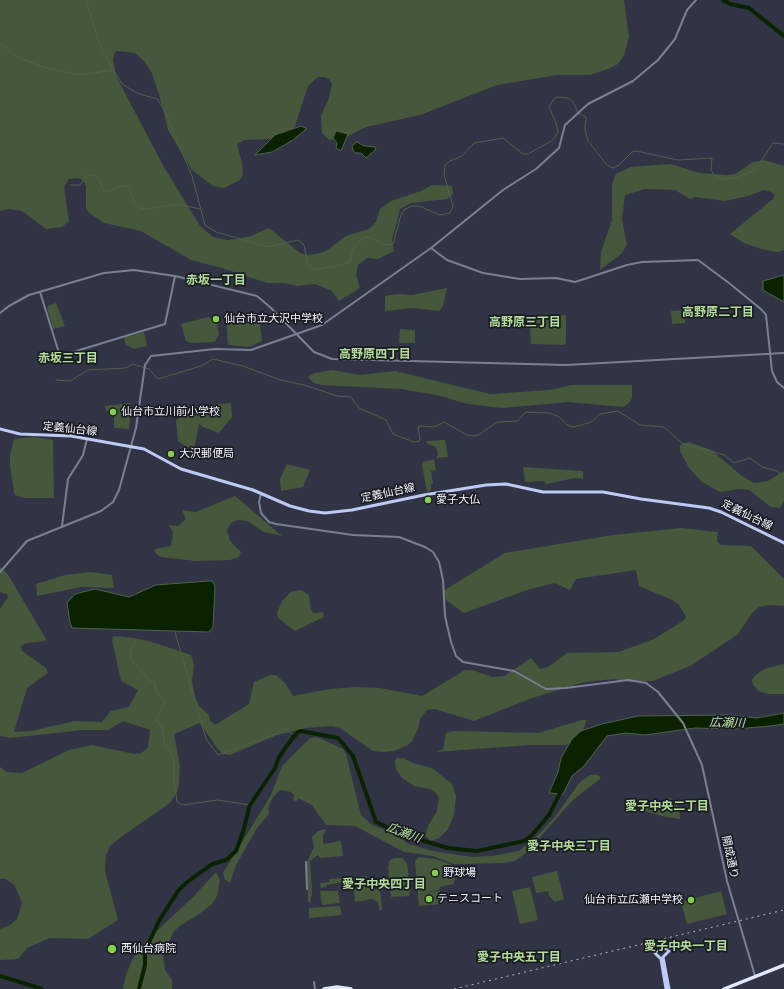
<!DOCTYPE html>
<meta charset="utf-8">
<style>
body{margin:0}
canvas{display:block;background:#303444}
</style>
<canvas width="784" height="989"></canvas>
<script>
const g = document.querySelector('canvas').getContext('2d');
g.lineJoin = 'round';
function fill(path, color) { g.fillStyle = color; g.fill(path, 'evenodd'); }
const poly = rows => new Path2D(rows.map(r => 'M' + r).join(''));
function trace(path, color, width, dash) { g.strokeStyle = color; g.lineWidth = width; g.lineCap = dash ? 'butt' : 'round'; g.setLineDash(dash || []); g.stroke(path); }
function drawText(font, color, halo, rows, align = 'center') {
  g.font = font + ' Mulish,"Noto Sans JP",sans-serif'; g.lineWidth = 3.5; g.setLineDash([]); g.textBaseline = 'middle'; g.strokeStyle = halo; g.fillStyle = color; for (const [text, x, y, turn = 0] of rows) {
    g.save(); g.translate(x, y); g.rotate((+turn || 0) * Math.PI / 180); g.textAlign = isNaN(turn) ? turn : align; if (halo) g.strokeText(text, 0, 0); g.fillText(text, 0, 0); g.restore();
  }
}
const green = poly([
 [0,0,624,0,629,37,624,56,618,64,608,69,590,75,557,75,497,85,420,115,366,127,346,137,336,139,329,140,322,133,321,116,329,98,332,84,329,79,324,77,318,77,308,86,295,126,286,135,268,139,245,140,237,144,242,163,243,175,240,180,224,188,213,186,192,170,168,130,159,94,151,71,144,61,135,53,118,51,115,52,113,59,116,76,164,167,200,226,213,237,227,240,237,239,251,236,269,228,300,253,308,255,316,254,326,251,346,236,369,229,376,222,380,209,391,201,421,191,432,185,452,186,453,194,447,199,411,203,400,209,392,240,394,251,378,259,367,258,358,265,356,275,360,288,339,301,332,291,315,284,297,286,285,283,267,283,222,268,191,260,141,231,104,223,88,212,86,208,86,186,83,180,78,178,69,179,64,187,69,221,62,227,46,229,22,211,9,209,0,211],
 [764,160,784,166,784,250,778,252,765,250,744,243,730,234,773,199,775,195,771,192,764,190,748,196,725,201,695,197,690,199,675,190,645,189,625,195,622,219,627,245,621,254,600,270,601,252,612,220,612,184,616,174,631,167,671,164,699,173,727,175,735,174,753,162],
 [447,288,443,306,439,311,413,308,385,311,385,296,398,294,412,295],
 [56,303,65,326,53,329,47,308,48,306],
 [686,310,685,323,672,324,671,311],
 [566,315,566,343,564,345,531,344,530,328,533,322,538,316],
 [259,316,262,341,250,347,228,345,226,318],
 [209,317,217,323,219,334,215,342,191,343,186,341,181,324],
 [400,329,415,330,415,343,399,343],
 [144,332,147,346,134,349,126,345,124,338],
 [332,370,360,375,395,371,490,394,550,390,572,385,632,385,632,398,629,403,623,407,569,402,502,408,468,404,437,395,401,389,322,385,314,383,308,377,315,373],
 [130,403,131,409,129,429,114,428,114,411,106,411,105,406],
 [231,403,232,417,219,433,203,427,199,424,194,449,185,446,178,441,176,420,197,406],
 [34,437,53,440,54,498,24,498,15,495,14,492,10,465,10,454,14,439],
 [445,440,448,457,436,458,438,454,436,447,428,444,426,441],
 [689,442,711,450,742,476,754,483,768,481,784,471,784,500,782,505,780,508,771,507,749,490,739,489,720,492,702,482,689,468,680,451,680,445],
 [434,459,436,470,431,471,433,484,431,484,431,490,427,492,422,465,423,462],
 [287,464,310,470,303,487,281,491,280,479],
 [523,467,583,471,583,479,575,478,546,484,544,481,525,482],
 [235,496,282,536,264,532,247,521,238,520,231,523,227,530,230,541,241,552,239,557,230,560,196,561,161,557,156,554,154,549,171,546,173,533,169,525,178,526,186,519,182,510,196,512],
 [681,528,718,532,717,541,721,545,751,546,784,579,784,606,770,605,759,607,753,612,737,635,692,665,653,681,631,682,614,679,585,682,532,698,474,721,435,709,427,710,420,719,418,729,412,741,408,745,394,751,382,752,373,751,340,728,331,726,306,728,277,735,230,755,223,754,217,748,200,723,174,734,180,766,179,783,177,792,170,803,121,837,110,846,106,855,105,871,118,920,88,939,50,938,27,948,18,959,0,960,0,929,10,925,17,919,22,903,15,886,6,879,0,879,0,767,7,772,22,773,69,750,92,745,134,754,141,753,148,748,150,730,123,721,108,730,83,730,10,738,0,736,0,609,8,597,7,594,0,592,0,567,7,573,46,639,45,641,26,643,21,646,22,651,46,668,48,673,27,688,14,732,31,731,75,721,102,722,111,711,129,707,138,690,121,681,112,640,113,636,134,638,152,642,191,655,194,665,192,681,195,697,199,706,209,715,210,720,215,725,249,704,254,682,270,675,276,675,285,683,293,696,330,689,355,687,380,688,422,696,465,670,472,670,492,677,504,676,531,658,540,669,548,667,567,653,619,652,654,639,683,621,686,617,679,605,672,600,639,586,636,570,576,579,570,590,555,583,530,589,464,613,446,600,443,591,505,553,613,535],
 [91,572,112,575,114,588,81,587,37,596,36,584,65,575],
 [301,590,309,595,311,610,314,613,323,612,324,617,295,631,278,618,277,613,282,601,291,592],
 [784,664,784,694,767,694,759,691,753,685,752,680,755,676,761,671,767,668],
 [582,720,586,720,586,722,582,734,576,740,566,745,529,745,436,752,443,749,446,733,455,731,538,733],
 [317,737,343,749,346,754,361,815,372,825,398,835,408,844,433,851,472,857,492,856,519,851,537,836,554,818,580,782,590,775,598,775,601,778,573,800,527,852,515,861,504,863,454,864,433,856,404,852,355,826,326,825,312,805,298,798,298,800,294,801,293,797,295,796,291,792,280,790,273,797,268,808,269,814,257,828,236,865,230,883,225,880,223,873,271,795,282,766,310,738],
 [397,758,403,758,413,763,432,768,452,784,456,796,454,815,448,829,439,838,431,841,425,836,428,826,437,811,439,798,435,792,430,789,414,786,402,778,396,769,395,761],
 [668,798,671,798,679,808,680,819,666,817,640,810,668,801],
 [326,829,323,836,323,844,341,841,343,856,320,858,318,855,310,861,312,893,310,903,308,902,307,862,314,847,312,837,318,831],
 [418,857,435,859,450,864,453,867,455,879,453,884,440,887,439,890,424,892,440,891,442,904,419,906,415,861],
 [394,858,402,858,407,863,410,888,409,896,391,897,388,867,390,860],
 [557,871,564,899,555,902,549,896,548,891,536,893,532,877],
 [216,872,220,880,217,896,212,904,198,915,181,925,174,931,163,954,165,970,172,980,172,989,123,989,126,975,132,960,145,942,194,896],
 [366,876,367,882,364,882,364,880,348,881,327,885,326,887,321,888,320,883,329,882,329,879],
 [367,886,370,886,371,889,380,889,382,910,379,910,378,902,372,899,355,902,354,891,350,891,350,889],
 [530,887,538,920,520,924,512,891],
 [320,891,338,891,340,903,322,905],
 [721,891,727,914,687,924,681,902],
 [340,906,342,915,309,918,309,908]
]);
const water = poly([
 [301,126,306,128,305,130,293,140,272,152,255,155,275,135,301,126],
 [336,131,348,134,341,151,336,148,337,143,333,138,336,131],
 [357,142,364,146,375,147,376,149,366,158,361,153,355,153,353,150,352,146,357,142],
 [784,275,784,302,763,290,763,281,784,275],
 [208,581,212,581,215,586,213,627,209,632,72,628,70,622,67,603,75,594,95,589,129,597,156,585,208,581],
 [784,713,784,724,770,726,735,729,695,728,645,735,626,733,607,736,584,766,572,776,563,794,549,793,558,772,561,758,572,739,581,731,602,724,638,716,730,715,757,718,784,713]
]);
const stream = poly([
 [86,0,101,49,122,84,137,93,157,99,164,109,192,176,205,225,216,232,268,247,298,240,304,245,308,265,316,270,349,263,354,247,364,237,371,238,385,245,393,244,401,215,404,210,411,206,419,206,440,215,450,213,453,206,444,175,445,165,450,161,462,156,474,143,503,138,523,154,528,154,553,140,558,132,556,123,549,107,553,100,557,97,568,98,574,103,578,113,586,117,585,129,588,141,607,165,613,168,619,165,632,152,636,151,678,160,712,158,711,170,714,175,722,179,736,178,755,170,773,143,784,144],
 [0,43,17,57,46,68,80,75,113,70],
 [70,185,80,185,87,175,94,175,99,179,104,191,111,191,119,186,129,187,134,203,140,208,147,209,178,204,200,209],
 [56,380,70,381,88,370,126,368,133,364,149,369,158,379,201,366,213,359,243,366,280,380,304,385,337,396,351,397,359,408,386,420,393,434,414,442,419,441,420,439,418,427,421,426,434,427,444,422,467,435,474,436,480,434,497,422,517,421,526,412,550,413,559,417,569,426,574,427,591,422,600,414,618,411,640,425,664,427,682,443,724,455,734,463,750,458,762,467,777,471,784,477],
 [175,632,206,739,218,755,276,734,283,729,286,729,294,736],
 [135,642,130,652,131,659,150,681,154,682,157,692,165,702,156,720,162,726,164,743,171,752,174,763,174,780,177,802,183,805,217,800,250,805]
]);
const river = poly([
 [723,0,730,4,749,8,784,36],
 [294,736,293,738,298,732,301,731,338,738,353,756,376,822,407,836,448,848,477,851,524,841,532,835,549,815,562,789],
 [0,976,42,989],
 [139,989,145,965,145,951,160,919,178,891,186,883,212,864,226,860,236,851,243,832,250,805,275,768,279,757,294,736]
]);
const minor = poly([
 [431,248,447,260,483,273,520,279,556,278,575,282,627,265,642,262,698,260,729,283,762,310,766,315,772,371,777,382,784,388],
 [40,292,60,356,165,324,175,276],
 [0,313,9,306,29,295,104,273,134,270,175,276,257,296,271,308,314,352,332,359,566,365,784,353],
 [261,494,259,502,261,513,269,522,276,524,353,535,399,537,425,547,433,552,439,562,443,580,445,616,451,642,456,656,463,662,514,671,546,689,566,688,628,680,646,683,658,692,683,723,702,765,727,881,755,976],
 [62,526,68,479,83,455,87,439],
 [0,572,27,541,101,511,113,502,119,490,136,428,145,365,151,356,215,349,251,350,322,325,431,248,503,190,536,169,559,148,565,125,588,104,633,81,658,60,675,39,687,10,696,0],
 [306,862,307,889],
 [314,982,315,989]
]);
const major = poly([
 [0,429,20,434,71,436,144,449,181,469,253,490,290,506,309,511,325,513,352,510,424,495,486,485,506,484,543,492,603,492,641,499,709,508,721,512,784,543],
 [666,989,661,959,655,953,656,951,667,948,669,951,663,957,669,989]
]);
const highway = poly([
 [324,989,337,987,351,989],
 [724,989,784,965]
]);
const rail = poly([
 [454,989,784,910]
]);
const markers = [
 [216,319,4,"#85cf4c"],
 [113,412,4,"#85cf4c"],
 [171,454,4,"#85cf4c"],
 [428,500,4,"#85cf4c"],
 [435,873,4,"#85cf4c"],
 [429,899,4,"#85cf4c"],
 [691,900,4,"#85cf4c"],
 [112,949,5,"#85cf4c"]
];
const poiNames = [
 ["仙台市立大沢中学校",224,319],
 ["仙台市立川前小学校",121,412],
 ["大沢郵便局",179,454],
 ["愛子大仏",436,500],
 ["野球場",443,873],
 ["テニスコート",437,899],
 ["仙台市立広瀬中学校",683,900,"right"],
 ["西仙台病院",121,949]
];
const streetNames = [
 ["定義仙台線",70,429,6],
 ["定義仙台線",388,493,-12],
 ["定義仙台線",747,515,26],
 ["開成通り",730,857,78]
];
const neighbourhoodNames = [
 ["赤坂一丁目",216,280],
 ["高野原二丁目",718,312],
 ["高野原三丁目",525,322],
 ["高野原四丁目",375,354],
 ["赤坂三丁目",68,358],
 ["愛子中央二丁目",667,806],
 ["愛子中央三丁目",569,846],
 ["愛子中央四丁目",384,884],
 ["愛子中央一丁目",686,946],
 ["愛子中央五丁目",519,957]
];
const waterNames = [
 ["広瀬川",727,723,2],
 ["広瀬川",404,833,21]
];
fill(green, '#46573c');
fill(water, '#0b2200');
trace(water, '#50614c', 1);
trace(stream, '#50614c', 1);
trace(river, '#0b2200', 4);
trace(minor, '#7a7f94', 2);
trace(major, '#bec9f4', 3);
trace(highway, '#e2e8fd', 3.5);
trace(rail, '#b4b7c3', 1, [2, 4]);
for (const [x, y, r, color] of markers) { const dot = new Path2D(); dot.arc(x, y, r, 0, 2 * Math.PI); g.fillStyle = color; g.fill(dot); trace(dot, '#1a1c23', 1.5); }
drawText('11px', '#f1f4fe', '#1a1c23', poiNames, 'left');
drawText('11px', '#f1f4fe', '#1a1c23', streetNames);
drawText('bold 12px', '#b4dd9a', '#1a1c23', neighbourhoodNames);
drawText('italic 12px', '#b6e09c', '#1a1c23', waterNames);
</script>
